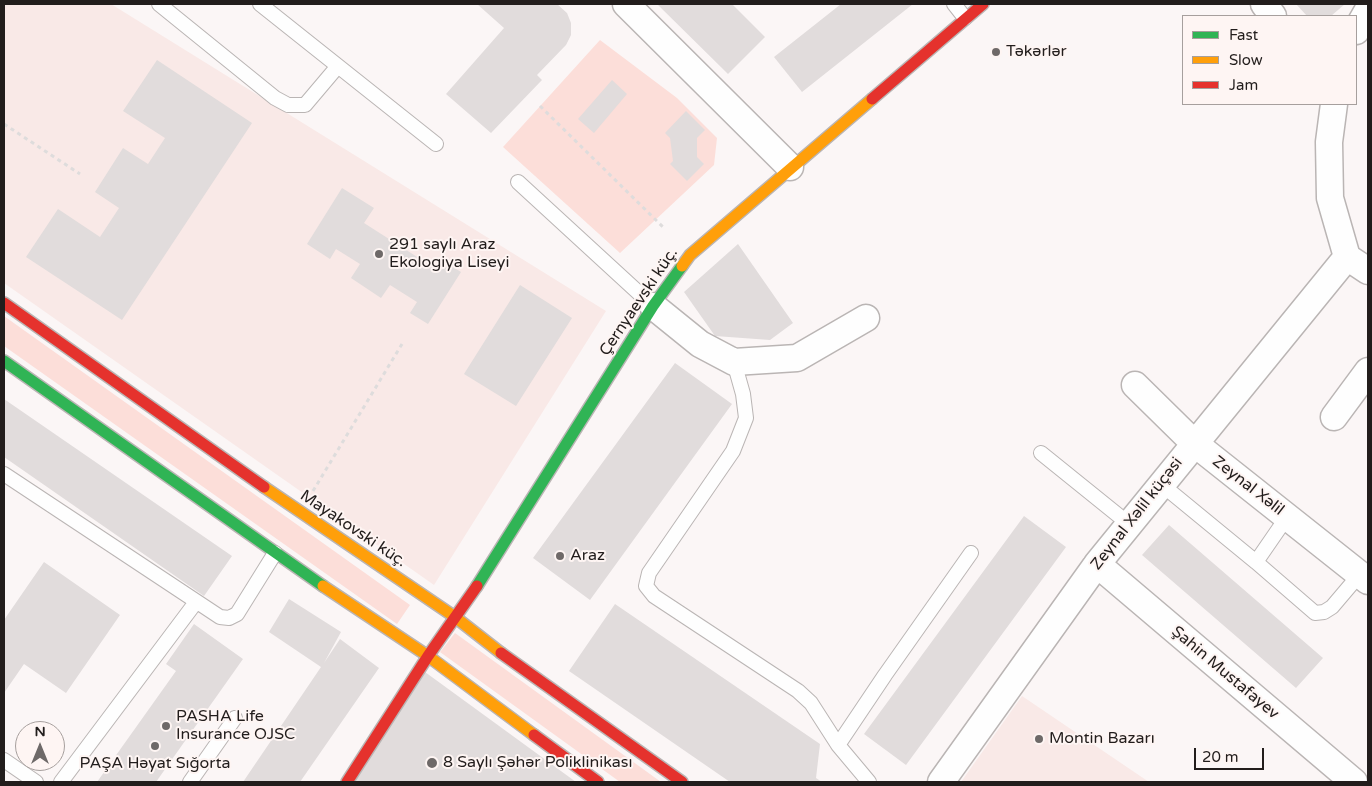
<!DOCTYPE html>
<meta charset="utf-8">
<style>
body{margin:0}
#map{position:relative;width:1372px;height:786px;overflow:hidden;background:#fbf6f6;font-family:"Varela Round",sans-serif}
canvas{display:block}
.frame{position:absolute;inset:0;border:5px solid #221d1c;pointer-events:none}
.legend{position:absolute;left:1182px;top:15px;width:175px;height:90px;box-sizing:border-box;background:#fef5f3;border:1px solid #a69f9d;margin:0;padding:6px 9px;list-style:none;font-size:15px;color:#221d1c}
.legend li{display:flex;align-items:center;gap:10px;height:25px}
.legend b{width:25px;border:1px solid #a69f9d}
.north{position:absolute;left:15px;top:721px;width:50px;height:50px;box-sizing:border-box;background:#fef5f3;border:1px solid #a69f9d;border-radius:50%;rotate:0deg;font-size:14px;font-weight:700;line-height:20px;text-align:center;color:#221d1c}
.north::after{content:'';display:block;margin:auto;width:18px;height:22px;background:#6e6968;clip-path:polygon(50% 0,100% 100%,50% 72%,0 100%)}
.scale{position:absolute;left:1194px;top:748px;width:70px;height:22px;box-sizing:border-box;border:2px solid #221d1c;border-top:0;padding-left:6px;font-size:15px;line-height:18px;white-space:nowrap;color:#221d1c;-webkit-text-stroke:4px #fef5f3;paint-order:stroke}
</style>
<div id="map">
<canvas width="1372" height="786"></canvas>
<div class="frame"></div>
<ul class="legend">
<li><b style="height:6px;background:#30b455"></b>Fast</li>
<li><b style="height:6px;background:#ff9f0a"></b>Slow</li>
<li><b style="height:6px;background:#e5322d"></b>Jam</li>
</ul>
<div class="north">N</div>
<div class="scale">20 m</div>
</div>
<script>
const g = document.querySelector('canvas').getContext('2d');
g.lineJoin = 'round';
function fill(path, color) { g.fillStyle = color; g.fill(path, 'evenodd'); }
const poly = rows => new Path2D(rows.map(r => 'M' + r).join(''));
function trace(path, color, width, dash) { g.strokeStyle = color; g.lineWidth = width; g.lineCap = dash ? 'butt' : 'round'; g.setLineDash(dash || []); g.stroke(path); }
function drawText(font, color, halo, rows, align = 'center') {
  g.font = font + ' "Varela Round",sans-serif'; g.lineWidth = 4; g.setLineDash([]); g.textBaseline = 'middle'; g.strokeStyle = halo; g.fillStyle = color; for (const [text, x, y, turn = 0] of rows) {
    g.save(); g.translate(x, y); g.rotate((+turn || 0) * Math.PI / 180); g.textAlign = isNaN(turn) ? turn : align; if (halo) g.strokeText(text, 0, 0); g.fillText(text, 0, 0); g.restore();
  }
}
const built = poly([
 [4,4,111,4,606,311,434,585,4,283],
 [1022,696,1149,782,961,782]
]);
const green = poly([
 [600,40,677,98,717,138,714,165,620,253,503,147],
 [4,316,410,605,397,624,4,346],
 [455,633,661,782,620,782,440,652]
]);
const building = poly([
 [477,4,557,4,567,13,571,23,571,35,566,45,537,75,542,80,491,133,446,94,504,28],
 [657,4,732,4,765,37,728,74],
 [841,4,913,4,802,92,774,57],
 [1296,4,1345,4,1331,16,1307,16],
 [157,60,252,123,122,320,26,257,58,209,100,237,119,208,95,192,123,148,148,164,165,138,123,111],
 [612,80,627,94,594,133,578,119],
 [686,111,705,130,697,138,697,157,704,164,687,181,670,164,673,161,670,138,665,133],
 [342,188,374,208,364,223,436,269,442,260,461,272,428,324,410,313,417,302,390,285,381,298,351,278,360,264,336,249,330,259,307,244],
 [738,244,793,323,770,340,715,336,684,292],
 [520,285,572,318,516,406,464,374],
 [675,363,732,404,590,600,533,558],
 [4,399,232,556,204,596,4,457],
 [1024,516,1066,547,906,765,864,734],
 [1169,525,1323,658,1296,688,1142,555],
 [44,562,120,615,66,693,24,664,4,693,4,620],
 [289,599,341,632,324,663,340,639,379,668,300,782,243,782,321,667,269,632],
 [615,604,820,744,816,778,822,782,730,782,569,671],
 [194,624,243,659,156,782,97,782,176,671,166,664],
 [425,672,576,782,352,782]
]);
const path = poly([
 [540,106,663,227],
 [4,124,80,174],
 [313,491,402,344]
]);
const lane = poly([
 [159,4,275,98,288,105,305,105,338,66],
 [260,4,436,144],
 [954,4,965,18],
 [518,182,653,306],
 [734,362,743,394,746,418,733,451,649,573,646,586,654,596,798,691,811,703,838,745],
 [1041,453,1129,524],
 [4,474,220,617,229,618,237,614,275,553],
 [1161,484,1256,562],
 [1287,517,1256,562,1315,613,1324,612,1332,607,1360,574],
 [4,760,36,782],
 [61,782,196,602],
 [190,782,235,718],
 [869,782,838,745,885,675,971,553]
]);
const street = poly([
 [626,4,790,167],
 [1264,4,1273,16],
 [1356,31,1368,10],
 [1334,104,1329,142,1330,198,1347,257,1368,271],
 [653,306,700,344,734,362,797,358,866,318],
 [1135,385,1194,443,1368,581],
 [1334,417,1368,371],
 [1097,564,1354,782],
 [941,782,1097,564,1347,257]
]);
const fast = poly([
 [4,361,323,586],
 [477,586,653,306,682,266]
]);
const slow = poly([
 [682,266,690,255,872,99],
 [264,487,455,617,501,653],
 [323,586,428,656,534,735]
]);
const jam = poly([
 [872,99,983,4],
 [4,303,264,487],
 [501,653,682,782],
 [534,735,598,782],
 [347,782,428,656,477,586]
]);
const markers = [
 [996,52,5,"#6e6968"],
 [379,254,5,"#6e6968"],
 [560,556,5,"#6e6968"],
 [166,726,5,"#6e6968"],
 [1039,739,5,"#6e6968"],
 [155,746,5,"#6e6968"],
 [432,763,6,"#6e6968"]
];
const poiNames = [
 ["Təkərlər",1006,52],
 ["291 saylı Araz",389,245],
 ["Ekologiya Liseyi",389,263],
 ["Araz",570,556],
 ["PASHA Life",176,717],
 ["Insurance OJSC",176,735],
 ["Montin Bazarı",1049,739],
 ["8 Saylı Şəhər Poliklinikası",443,763],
 ["PAŞA Həyat Sığorta",155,764,"center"]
];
const streetNames = [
 ["Çernyaevski küç.",639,302,-56],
 ["Zeynal Xəlil",1248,486,38],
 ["Zeynal Xəlil küçəsi",1137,514,-52],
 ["Mayakovski küç.",353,529,34],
 ["Şahin Mustafayev",1225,673,40]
];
fill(built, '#f9e9e7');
fill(green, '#fcded9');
fill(building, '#e1dcdc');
trace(lane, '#bab5b4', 16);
trace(street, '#bab5b4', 29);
trace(fast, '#bab5b4', 14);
trace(slow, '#bab5b4', 14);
trace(jam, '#bab5b4', 14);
trace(path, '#dedcdc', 3, [4, 4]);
trace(lane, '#fefefe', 14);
trace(street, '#fefefe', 26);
trace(fast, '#30b455', 11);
trace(slow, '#ff9f0a', 11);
trace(jam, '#e5322d', 11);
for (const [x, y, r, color] of markers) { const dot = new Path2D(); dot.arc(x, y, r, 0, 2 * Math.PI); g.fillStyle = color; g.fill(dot); trace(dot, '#fef5f3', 2); }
drawText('16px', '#221d1c', '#fef5f3', poiNames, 'left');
drawText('16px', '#221d1c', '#fef5f3', streetNames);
</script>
